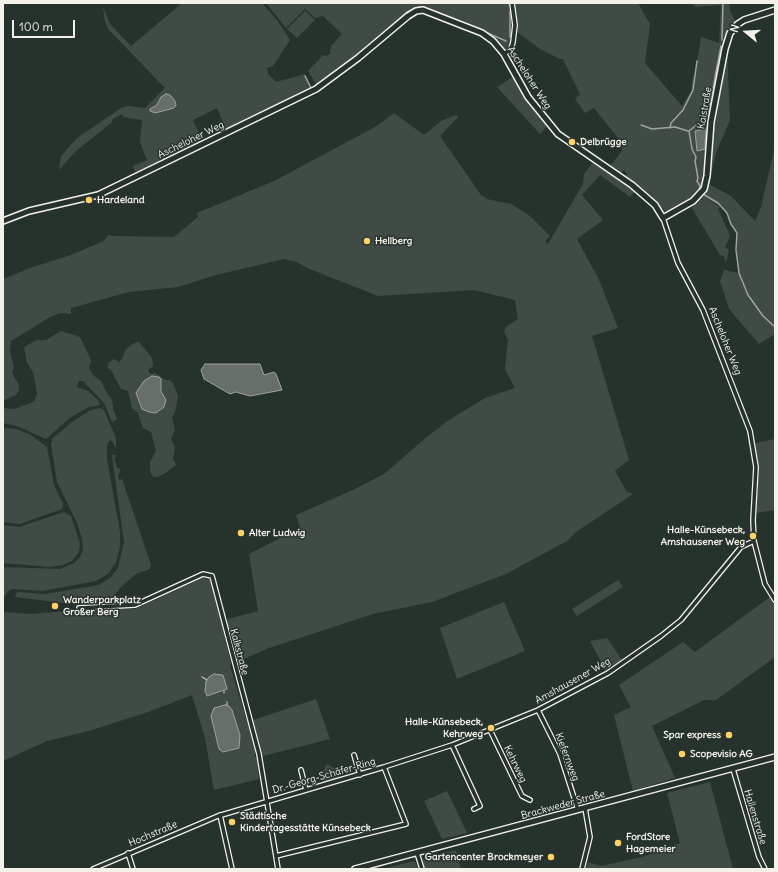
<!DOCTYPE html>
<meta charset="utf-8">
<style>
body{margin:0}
#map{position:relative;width:778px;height:872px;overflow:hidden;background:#26332d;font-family:Delius,sans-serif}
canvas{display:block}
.frame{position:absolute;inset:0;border:4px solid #f4f1e8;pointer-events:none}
.north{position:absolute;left:726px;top:12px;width:40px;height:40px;-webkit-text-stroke:3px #26332d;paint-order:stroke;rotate:288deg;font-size:11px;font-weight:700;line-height:16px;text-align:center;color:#f4f1e8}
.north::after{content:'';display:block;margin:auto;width:14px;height:18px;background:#f4f1e8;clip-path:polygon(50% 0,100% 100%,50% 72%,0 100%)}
.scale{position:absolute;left:12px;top:20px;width:63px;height:18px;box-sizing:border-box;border:2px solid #f4f1e8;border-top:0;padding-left:5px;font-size:12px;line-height:14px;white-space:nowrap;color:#f4f1e8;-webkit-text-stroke:3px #26332d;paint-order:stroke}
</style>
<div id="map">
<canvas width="778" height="872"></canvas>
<div class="frame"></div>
<div class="north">N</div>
<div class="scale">100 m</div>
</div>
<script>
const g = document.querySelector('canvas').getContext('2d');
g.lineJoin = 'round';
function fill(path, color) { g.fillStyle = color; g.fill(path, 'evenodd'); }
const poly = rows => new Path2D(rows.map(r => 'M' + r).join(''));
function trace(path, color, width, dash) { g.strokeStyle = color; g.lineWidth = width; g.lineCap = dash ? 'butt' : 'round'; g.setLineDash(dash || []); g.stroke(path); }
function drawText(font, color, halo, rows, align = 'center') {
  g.font = font + ' Delius,sans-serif'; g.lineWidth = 3; g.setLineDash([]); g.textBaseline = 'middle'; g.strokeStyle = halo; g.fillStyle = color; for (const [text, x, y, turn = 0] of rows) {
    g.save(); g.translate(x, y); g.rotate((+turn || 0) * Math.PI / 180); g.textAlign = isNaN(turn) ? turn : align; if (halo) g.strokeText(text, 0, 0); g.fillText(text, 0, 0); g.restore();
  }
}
const green = poly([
 [182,3,262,3,277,20,290,40,273,66,267,68,268,74,276,82,305,74,312,88,226,129,217,108,193,120,203,142,136,174,133,166,147,160,140,142,142,120,123,117,122,114,113,119,111,123,75,152,59,170,61,156,77,138,121,108,128,106,145,108,165,88,108,29,105,22,103,7,110,24,131,46],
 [266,3,510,3,513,26,511,42,505,49,482,31,431,9,416,9,406,14,357,56,319,84,316,84,308,71,323,55,326,56,330,54,331,46,342,34,323,16,315,18,305,9,286,28],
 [515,3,638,3,650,24,645,63,682,106,691,91,693,76,695,76,701,37,719,43,721,5,696,7,691,3,729,3,730,11,736,22,725,41,709,118,705,175,700,190,695,196,674,209,666,212,647,193,625,177,627,173,623,170,621,174,610,166,622,151,622,143,594,108,585,113,575,99,580,94,563,59,560,59,540,49,517,32],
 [305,11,315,20,297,38,287,29],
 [727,49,730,120,716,153,709,184,731,196,755,221,761,207,775,146,775,334,759,344,729,309,720,281,724,270,738,273,736,230,722,207,702,196,709,176,714,113],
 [513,77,526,99,547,126,540,134,497,87],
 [394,113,424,135,441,121,456,115,458,117,440,136,481,195,487,199,511,204,530,216,550,236,545,242,548,244,583,184,584,174,593,162,635,191,630,197,600,175,582,195,603,220,577,239,599,280,618,328,592,336,629,460,615,471,627,492,633,494,576,532,567,541,506,574,432,602,373,614,269,648,237,662,227,627,228,619,258,611,249,554,300,528,296,515,353,490,384,474,428,436,449,420,485,398,515,388,505,369,508,340,504,331,507,326,518,319,515,300,474,290,378,296,307,268,297,262,284,259,216,275,178,287,129,292,71,308,71,314,61,313,50,317,11,341,10,352,14,367,12,373,19,385,19,390,16,395,3,401,3,279,30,268,71,255,104,241,108,235,114,236,174,237,198,217,197,213,274,181,375,127],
 [702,196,720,207,718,209,730,236,725,247,729,250,726,263,724,256,720,255,692,208],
 [61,331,80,337,89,356,91,361,89,368,93,375,102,382,105,390,112,400,113,408,117,419,112,422,104,403,83,381,79,381,77,387,88,391,98,400,100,405,89,407,71,417,46,439,17,426,3,423,3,408,14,409,33,402,36,398,37,393,33,372,27,363,24,347,37,340,46,340],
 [139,342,152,358,153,366,148,370,150,374,155,373,166,380,170,380,173,383,178,396,175,412,172,417,175,430,171,439,175,448,173,459,176,465,166,473,157,477,153,477,150,471,150,462,156,451,151,432,143,428,138,413,132,408,128,391,121,389,111,370,108,368,108,363,114,359,119,362,122,359,126,349,134,343],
 [161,379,160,386,163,394,140,406,136,393],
 [99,408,104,410,116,438,116,448,111,440,108,442,107,446,107,459,120,532,120,547,116,562,109,573,96,581,42,591,12,589,7,592,5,596,3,596,3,567,60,569,74,563,80,557,83,549,82,539,77,523,57,482,51,444,53,438,72,422,89,411],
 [3,428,16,429,31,435,47,447,54,485,63,504,62,509,20,524,3,522],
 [775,439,775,510,756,513,759,467,755,443],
 [113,454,117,456,114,457,117,468,120,469,120,471,118,477,119,480,122,479,151,565,150,569,136,574,121,587,109,603,79,605,15,597,17,592,45,594,99,585,110,578,118,568,124,542,112,456],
 [64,512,71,516,80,543,79,552,72,561,63,565,50,567,3,563,3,525,19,527],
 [202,578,209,579,212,582,231,663,230,666,256,751,254,756,257,758,259,779,214,790,205,738,192,695,148,712,89,731,47,741,3,761,3,612,31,614,79,610,135,609],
 [618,580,623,587,577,616,572,609],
 [770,597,775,605,775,657,716,700,704,700,652,726,675,778,633,791,614,715,631,707,619,685,683,642,695,652],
 [504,602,525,651,457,679,440,628],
 [607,638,622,660,605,670,590,641],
 [316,699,330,739,263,756,253,720],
 [327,764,340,772,341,778,323,783,321,775],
 [710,782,733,869,586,869,588,862,601,866,642,857,680,843,667,793],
 [447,791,467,833,442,839,424,801],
 [456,850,461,869,424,869,423,858],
 [414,861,419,869,382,869]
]);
const water = poly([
 [166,94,170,95,175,101,176,105,174,108,155,113,150,111,150,109,157,105,161,97,166,94],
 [706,129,705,149,697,151,695,131,706,129],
 [205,364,260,364,264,375,274,372,276,374,282,390,250,396,236,392,230,394,204,379,201,370,205,364],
 [152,376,159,377,161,379,161,391,166,400,164,407,156,413,149,412,142,409,136,393,144,381,152,376],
 [214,674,223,675,227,689,207,696,205,691,206,681,209,677,214,674],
 [225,705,229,706,232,710,240,735,239,748,223,752,219,749,211,716,214,708,225,705]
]);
const stream = poly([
 [508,3,509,4],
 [483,31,506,41],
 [510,37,510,11],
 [375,40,407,12,420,7,476,28],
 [722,40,723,3],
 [355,57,370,44],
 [305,76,311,88],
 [715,77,721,46],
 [318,91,357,62],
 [292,103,315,92],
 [266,110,312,88],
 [641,125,652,129,675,127,688,131],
 [231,127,261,113],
 [670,128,671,123,683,110,693,90,697,61],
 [699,191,700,186,697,181,698,178,695,161,696,157,692,149,689,131,708,116,715,78],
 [703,194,718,203,727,213,731,224,737,233,736,250,739,273,748,295,763,316,775,327],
 [202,677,207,680],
 [224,691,224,693],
 [227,705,227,702]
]);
const street = poly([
 [504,54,511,49,513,42,515,25,512,3],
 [663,218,678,263,703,310,750,431,756,467,753,520,754,541,765,584,775,600],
 [79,608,135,605,203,574,212,576,259,754,278,869],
 [538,710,560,754,578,810],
 [490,730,522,796,530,800],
 [452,745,480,806,474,809],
 [354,755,360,775],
 [733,769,759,857,765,869],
 [301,770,306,790],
 [220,815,232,869],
 [128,853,133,869],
 [417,853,422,869],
 [276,856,406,824,384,767],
 [93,869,218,816,384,767,452,745,538,710,608,673,661,636,681,620,741,547,754,541],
 [582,869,590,837,585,808]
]);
const secondary = poly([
 [3,221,29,211,98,195,316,89,358,58,408,16,416,11,423,10,482,33,493,41,504,54,528,97,558,134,632,185,655,205,663,218,693,201,704,189,707,176,711,122,725,49,730,33,738,24,744,20,775,10],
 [355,869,775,757]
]);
const markers = [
 [572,142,4,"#ffd166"],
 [89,200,4,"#ffd166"],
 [367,241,4,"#ffd166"],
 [241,533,4,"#ffd166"],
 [753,536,4,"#ffd166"],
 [55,606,4,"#ffd166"],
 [491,728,4,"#ffd166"],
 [729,735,4,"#ffd166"],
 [682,754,4,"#ffd166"],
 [232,822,4,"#ffd166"],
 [618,843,4,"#ffd166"],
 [551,857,4,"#ffd166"]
];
const streetNames = [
 ["Ascheloher Weg",529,78,57],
 ["Kaistraße",705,108,-80],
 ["Ascheloher Weg",191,140,-26],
 ["Ascheloher Weg",725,341,68],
 ["Kalkstraße",239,652,75],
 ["Amshausener Weg",573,681,-29],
 ["Kiefernweg",567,757,69],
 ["Kehrweg",515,764,64],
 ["Dr.-Georg-Schäfer-Ring",324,776,-16],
 ["Brackweder Straße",563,805,-15],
 ["Hallenstraße",755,817,73],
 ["Hochstraße",153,834,-23]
];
const poiNames = [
 ["Delbrügge",580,142],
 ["Hardeland",97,200],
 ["Hellberg",375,241],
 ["Halle-Künsebeck,",745,530,"right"],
 ["Amshausener Weg",745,542,"right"],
 ["Alter Ludwig",249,533],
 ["Wanderparkplatz",63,600],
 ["Großer Berg",63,612],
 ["Halle-Künsebeck,",483,722,"right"],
 ["Kehrweg",483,734,"right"],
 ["Spar express",721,735,"right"],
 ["Scopevisio AG",690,754],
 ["Städtische",240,816],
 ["Kindertagesstätte Künsebeck",240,828],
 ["FordStore",626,837],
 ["Hagemeier",626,849],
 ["Gartencenter Brockmeyer",543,857,"right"]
];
fill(green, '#414b45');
fill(water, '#676f68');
trace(water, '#9fa39b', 1);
trace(stream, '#9fa39b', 1.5);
trace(street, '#f4f1e8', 6);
trace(secondary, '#f4f1e8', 8);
trace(street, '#26332d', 3.5);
trace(secondary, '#26332d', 5);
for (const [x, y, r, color] of markers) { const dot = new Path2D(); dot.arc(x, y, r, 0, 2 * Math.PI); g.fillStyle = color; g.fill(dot); trace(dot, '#26332d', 1.5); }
drawText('10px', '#f4f1e8', '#26332d', streetNames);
drawText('bold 10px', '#f4f1e8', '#26332d', poiNames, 'left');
</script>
